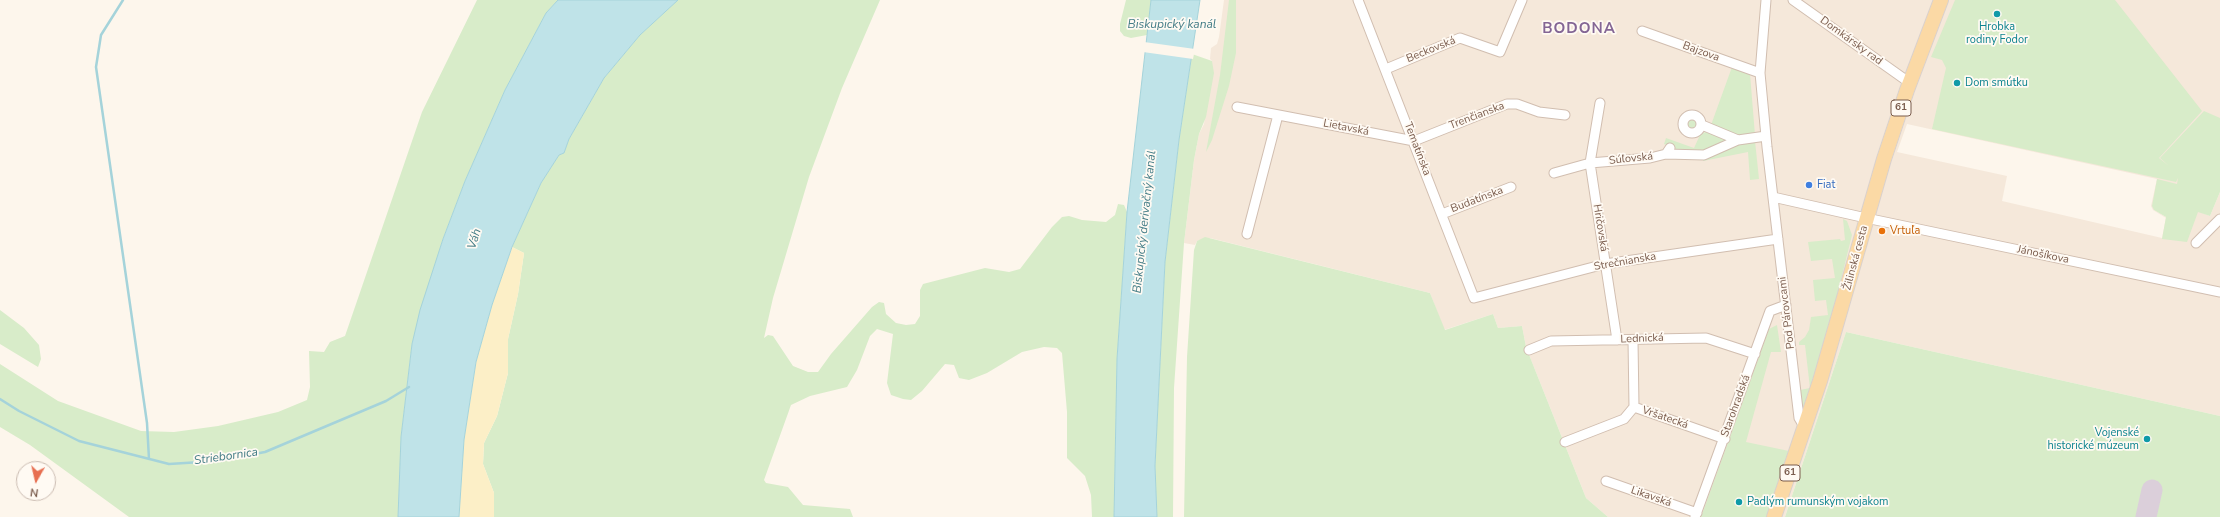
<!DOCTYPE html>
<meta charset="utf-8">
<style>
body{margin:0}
#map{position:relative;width:2220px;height:517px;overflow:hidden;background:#fdf6ec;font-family:"Nunito Sans",sans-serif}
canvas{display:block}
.north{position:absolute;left:16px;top:461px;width:40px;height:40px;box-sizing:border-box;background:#fffaf3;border:1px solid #cabbb1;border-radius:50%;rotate:188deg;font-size:11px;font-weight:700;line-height:16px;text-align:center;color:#7a5c4d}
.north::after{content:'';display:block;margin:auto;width:14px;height:18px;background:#e76f51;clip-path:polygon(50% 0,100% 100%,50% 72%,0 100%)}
</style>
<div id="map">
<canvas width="2220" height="517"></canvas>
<div class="north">N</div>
</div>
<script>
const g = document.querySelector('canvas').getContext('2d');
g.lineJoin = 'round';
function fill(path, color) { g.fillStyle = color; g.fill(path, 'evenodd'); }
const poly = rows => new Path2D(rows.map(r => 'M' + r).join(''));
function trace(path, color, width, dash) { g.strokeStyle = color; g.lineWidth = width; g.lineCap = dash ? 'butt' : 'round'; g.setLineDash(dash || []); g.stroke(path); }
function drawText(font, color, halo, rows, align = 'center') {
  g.font = font + ' "Nunito Sans",sans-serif'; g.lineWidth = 3.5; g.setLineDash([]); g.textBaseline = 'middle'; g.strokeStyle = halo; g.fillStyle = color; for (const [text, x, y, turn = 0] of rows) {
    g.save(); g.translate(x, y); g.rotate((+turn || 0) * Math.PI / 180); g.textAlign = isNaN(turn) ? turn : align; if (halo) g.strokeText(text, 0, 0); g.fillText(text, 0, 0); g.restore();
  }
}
const residential = poly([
 [1224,0,2220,0,2220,118,2203,176,2220,156,2203,176,2154,210,2166,217,2198,211,2210,216,2220,192,2220,416,1846,332,1785,517,1608,517,1586,498,1526,347,1522,326,1498,328,1493,314,1444,330,1430,293,1210,238,1197,241,1195,245,1184,243,1194,160,1199,134,1204,124,1212,61,1210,59,1211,48,1217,44,1219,37],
 [1907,124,2157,179,2151,206,2153,210,2166,218,2162,238,2002,201,2007,176,1897,152]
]);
const green = poly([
 [477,0,558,0,546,13,505,90,465,181,443,239,412,344,401,437,398,517,129,517,30,445,0,427,0,364,58,401,141,431,174,432,218,426,278,412,307,400,310,387,309,351,324,352,330,342,345,336,422,112],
 [678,0,880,0,842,88,809,177,773,298,764,338,768,335,773,336,793,366,808,372,818,372,831,354,872,307,879,302,884,303,886,314,896,323,906,325,915,324,920,316,920,290,923,284,985,268,1009,272,1020,269,1052,227,1062,217,1069,216,1082,220,1106,222,1115,215,1118,204,1124,205,1127,212,1117,359,1114,517,1092,517,1091,495,1085,476,1067,458,1067,412,1062,353,1057,348,1044,347,1022,352,987,373,969,380,959,378,954,365,945,364,922,391,911,400,903,399,891,395,887,383,893,334,877,329,870,336,857,370,847,387,810,396,791,405,764,480,766,483,788,487,803,505,850,509,853,517,494,517,494,493,483,464,484,443,497,416,508,373,508,339,518,294,524,253,512,247,541,183,559,155,564,153,569,139,604,78,640,35],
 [1126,0,1151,0,1147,35,1131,38,1124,36,1120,31,1120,24],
 [1229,0,1236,0,1236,53,1229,86,1212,140,1206,152,1220,75],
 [1955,0,2115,0,2202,111,2159,158,2169,166,2160,158,2204,111,2220,118,2220,192,2210,216,2198,212,2187,242,2162,239,2166,217,2154,210,2152,206,2157,179,2177,184,2178,178,2176,182,1932,129,1946,68,1942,60,1931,57],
 [1192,54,1212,61,1214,73,1206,117,1199,134,1194,160,1184,243,1174,388,1173,517,1157,517,1155,466,1165,262,1179,140],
 [1732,67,1750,74,1755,135,1738,136,1711,125],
 '1686 125a6 6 0 1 1 12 0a6 6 0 1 1-12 0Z',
 [1707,131,1734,141,1691,155,1664,144,1666,138,1694,148,1700,135],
 [1755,141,1759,179,1750,180,1748,152,1703,161,1703,158,1743,142],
 [1843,219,1847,221,1852,235,1814,389,1804,416,1800,390,1810,388,1805,345,1799,345,1799,342,1805,337,1809,330,1811,317,1828,315,1826,300,1815,301,1813,280,1835,278,1832,259,1811,261,1808,242,1840,239,1841,241,1845,240],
 [1205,237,1430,293,1445,330,1493,314,1498,328,1522,326,1526,347,1586,498,1608,517,1184,517,1187,357,1194,250,1197,241],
 [0,310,24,328,39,345,41,359,38,367,0,344],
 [1777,325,1781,352,1771,352,1746,442,1789,451,1790,454,1766,517,1701,517,1769,329],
 [1846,332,2220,416,2220,517,1785,517]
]);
const sand = poly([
 [512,247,524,253,518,294,508,339,508,373,497,416,484,443,483,464,494,493,494,517,459,517,464,440,476,362,492,305]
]);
const water = poly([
 [558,0,678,0,640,35,604,78,569,139,564,153,559,155,541,183,512,247,492,305,476,362,464,440,459,517,398,517,401,437,412,344,420,310,443,239,465,181,505,90,546,13,558,0],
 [1151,0,1200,0,1179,140,1165,262,1155,466,1157,517,1114,517,1117,359,1127,212,1151,0]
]);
const pier = poly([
 [1144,42,1195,49,1193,59,1143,52]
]);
const stream = poly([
 [123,0,101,35,96,67,147,423,149,459],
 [0,399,19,411,79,441,169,464,217,461,265,452,386,401,409,387]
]);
const taxiway = poly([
 [2146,517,2152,490]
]);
const minor = poly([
 [1358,0,1474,298,1605,264,1778,239],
 [1766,0,1760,73,1767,147,1799,418,1805,428],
 [1793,0,1910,83],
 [1642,31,1760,73],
 [1386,69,1460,38,1500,52,1522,0],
 [1600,103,1590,163,1617,340],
 [1237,107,1414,141,1507,104,1517,104,1539,112,1565,115],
 '1683 124a9 9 0 1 1 18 0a9 9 0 1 1-18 0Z',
 [1702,125,1738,140],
 [1666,154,1704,155,1738,140,1766,136],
 [1554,173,1590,163,1650,158,1666,154,1670,148],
 [1773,197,1866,218,2220,292],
 [1442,214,1511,187],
 [1247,234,1278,115],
 [2196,243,2220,219],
 [1633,340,1634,407],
 [1529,350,1551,341,1706,338,1755,354],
 [1565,442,1624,419,1634,407,1725,439],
 [1606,481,1697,513],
 [1695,517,1770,311,1786,305]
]);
const primary = poly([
 [1774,517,1820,381,1884,159,1907,90,1941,0]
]);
const markers = [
 [1997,14,4,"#0f9aa8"],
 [1957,83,4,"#0f9aa8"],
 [1809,185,4,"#3f7fe0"],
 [1882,231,4,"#e8710a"],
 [2147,439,4,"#0f9aa8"],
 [1739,502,4,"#0f9aa8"]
];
const shields = [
 [1901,108,20],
 [1790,473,20]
];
const shieldNames = [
 ["61",1901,108],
 ["61",1790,473]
];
const cultureNames = [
 ["Hrobka",1997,27,"center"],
 ["rodiny Fodor",1997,40,"center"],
 ["Dom smútku",1965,83],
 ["Vojenské",2139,433,"right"],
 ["historické múzeum",2139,446,"right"],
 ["Padlým rumunským vojakom",1747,502]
];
const streetNames = [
 ["Domkársky rad",1851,41,36],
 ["Beckovská",1431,50,-22],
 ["Bajzova",1701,52,20],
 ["Trenčianska",1477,116,-21],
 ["Lietavská",1346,128,11],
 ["Tematínska",1417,149,69],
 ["Súľovská",1631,159,-6],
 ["Budatínska",1477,200,-21],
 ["Hričovská",1600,228,81],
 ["Jánošíkova",2043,255,12],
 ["Žilinská cesta",1856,258,-75],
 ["Strečnianska",1625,262,-10],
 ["Pod Párovcami",1787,313,-97],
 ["Lednická",1642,339,-2],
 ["Starohradská",1736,406,-70],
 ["Vršatecká",1665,418,19],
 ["Likavská",1651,497,19]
];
const shopNames = [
 ["Fiat",1817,185]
];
const foodNames = [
 ["Vrtuľa",1890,231]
];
const waterNames = [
 ["Biskupický kanál",1172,25],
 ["Biskupický derivačný kanál",1145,222,-84],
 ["Váh",475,239,-73],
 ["Striebornica",226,457,-8]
];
const districtNames = [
 ["BODONA",1579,29]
];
fill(residential, '#f5e8da');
fill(green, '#d8ecc9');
fill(sand, '#fcefc7');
fill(water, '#bfe3e8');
trace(water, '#a5d3da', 1);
fill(pier, '#fdf6ec');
trace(stream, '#a5d3da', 2.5);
trace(taxiway, '#dbcfda', 21);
trace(minor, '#d1beb0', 11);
trace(primary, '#dad1cd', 16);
trace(minor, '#fff', 9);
trace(primary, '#fbd9a5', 14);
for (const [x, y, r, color] of markers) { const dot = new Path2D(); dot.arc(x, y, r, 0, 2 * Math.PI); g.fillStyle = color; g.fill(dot); trace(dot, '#fffaf3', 1.5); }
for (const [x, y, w] of shields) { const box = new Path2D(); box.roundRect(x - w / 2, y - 8, w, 16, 3); g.fillStyle = '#fffaf3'; g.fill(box); trace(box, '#7a5c4d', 1); }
drawText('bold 10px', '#7a5c4d', null, shieldNames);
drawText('11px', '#0d838f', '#fffaf3', cultureNames, 'left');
drawText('11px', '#7a5c4d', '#fffaf3', streetNames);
drawText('11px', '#366cbe', '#fffaf3', shopNames, 'left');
drawText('11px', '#c56008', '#fffaf3', foodNames, 'left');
drawText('italic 12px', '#437c86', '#fffaf3', waterNames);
g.letterSpacing = '1px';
drawText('bold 15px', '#846695', '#fffaf3', districtNames);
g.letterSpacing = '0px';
</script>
